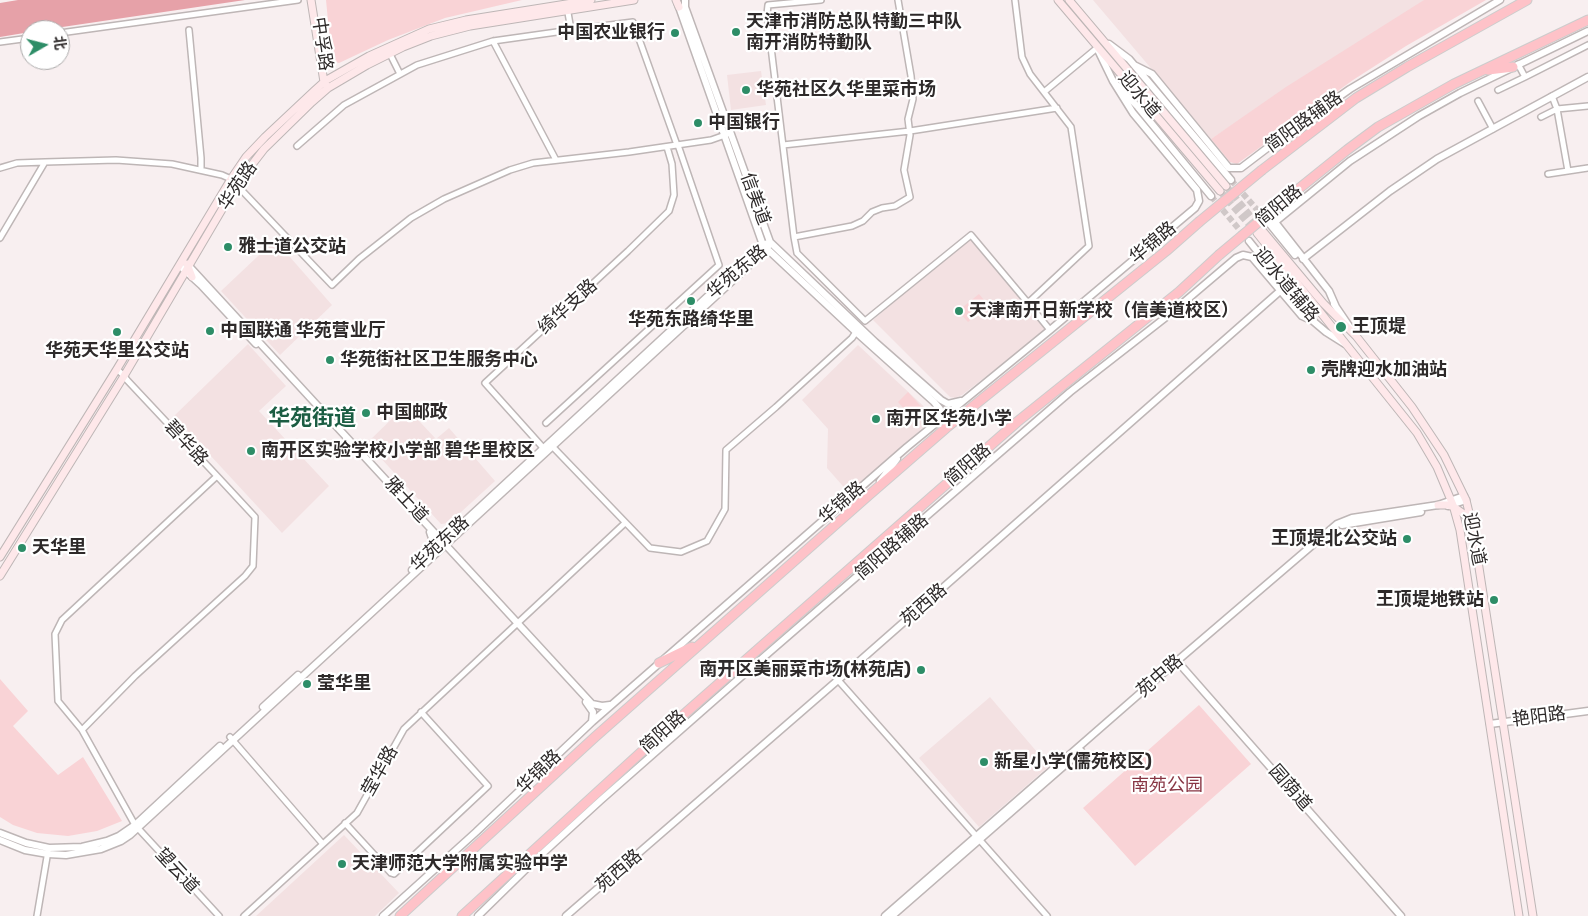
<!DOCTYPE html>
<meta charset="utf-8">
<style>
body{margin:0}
#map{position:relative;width:1588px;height:916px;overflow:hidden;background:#f8eff0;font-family:Rubik,"Noto Sans SC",sans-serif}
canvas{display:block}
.north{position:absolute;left:20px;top:20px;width:50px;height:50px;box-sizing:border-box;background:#fff;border:1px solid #abaaaa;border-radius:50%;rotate:82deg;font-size:14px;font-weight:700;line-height:20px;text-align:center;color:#2e2a2a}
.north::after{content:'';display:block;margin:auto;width:18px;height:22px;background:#2d8d67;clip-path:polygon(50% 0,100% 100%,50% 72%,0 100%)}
</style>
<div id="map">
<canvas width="1588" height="916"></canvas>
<div class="north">北</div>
</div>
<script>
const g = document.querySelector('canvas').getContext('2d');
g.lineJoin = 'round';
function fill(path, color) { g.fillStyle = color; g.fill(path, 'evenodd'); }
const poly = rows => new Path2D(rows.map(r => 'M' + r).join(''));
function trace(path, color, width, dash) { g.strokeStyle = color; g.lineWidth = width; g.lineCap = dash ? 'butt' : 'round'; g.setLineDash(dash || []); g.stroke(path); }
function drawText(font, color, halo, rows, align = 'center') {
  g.font = font + ' Rubik,"Noto Sans SC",sans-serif'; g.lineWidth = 4.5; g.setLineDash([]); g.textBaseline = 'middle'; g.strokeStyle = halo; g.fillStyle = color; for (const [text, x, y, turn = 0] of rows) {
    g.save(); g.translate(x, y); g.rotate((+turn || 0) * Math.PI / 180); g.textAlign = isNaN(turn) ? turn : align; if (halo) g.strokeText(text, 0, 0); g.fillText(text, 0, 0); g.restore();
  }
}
const built = poly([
 [1093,0,1425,0,1211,139],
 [761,71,766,105,731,110,727,75],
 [973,234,1049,328,962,395,955,398,950,397,873,320],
 [275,240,332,305,280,355,221,291],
 [248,344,286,386,259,411,329,486,282,533,174,416],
 [858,345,933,415,934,418,849,493,827,468,828,429,802,400],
 [405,406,436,439,449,428,495,481,449,523,441,524,367,443],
 [990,697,1049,766,979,827,919,758],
 [344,835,399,893,375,916,256,916]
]);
const green = poly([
 [326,0,522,0,445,18,388,40,339,63,332,61],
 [1424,0,1486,0,1406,46,1353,80,1237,164,1230,162,1211,139,1286,87],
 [979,294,988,305,968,322,958,311],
 [908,392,926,412,916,422,898,402],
 [0,679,28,711,13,726,58,775,83,757,122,821,97,831,68,836,37,833,13,825,0,817],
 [1199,705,1251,764,1135,866,1083,808]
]);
const water = poly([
 [18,0,245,0,42,30,30,30,30,32,0,37,0,3]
]);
const tertiaryTunnel = poly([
 [1231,180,1266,220],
 [1211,196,1249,241]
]);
const secondaryTunnel = poly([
 [1226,186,1259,227],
 [1220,191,1254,230]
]);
const minor = poly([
 [821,0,768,5,767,14,794,237,797,253,865,321,971,235,1028,303,1089,246,1071,127,1030,74,1022,57,1015,0],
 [567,7,571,30,633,22,677,145],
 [189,30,201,158,201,170],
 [60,33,298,0],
 [493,41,556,160],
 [0,42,30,38],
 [389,52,400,74],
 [1518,64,1525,77,1588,45],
 [1498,90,1525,77],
 [1044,92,1097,48],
 [1478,101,1493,129],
 [1541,117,1557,109,1552,96],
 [783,145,910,131,1057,108],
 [297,146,344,105,417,65,493,41,571,30],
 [0,168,17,163,45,162],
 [1568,171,1557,109,1588,106],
 [1548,174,1588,168],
 [794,237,852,226,863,221,872,212,882,208,895,206,910,197,904,170,910,135,908,119,913,99,911,76,898,0],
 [0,238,45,162,116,160,172,164,222,175,231,179,332,285,359,259,411,218,444,199,510,170,533,163,629,152,711,140,728,134],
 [1028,303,1050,330],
 [117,369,124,376,127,380,217,476,255,517,253,566,245,576,135,676,82,730,58,701,55,634,62,620,217,476],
 [546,423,719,265,678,145],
 [550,444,650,548,681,552,707,541,725,509,726,450,776,407,852,338,856,332],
 [546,451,485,383,628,251,669,211,674,195,672,164,667,147],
 [838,680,1047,916],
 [82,730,135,825,219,916],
 [230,737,322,843],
 [345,823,391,873,394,874,488,786,421,712],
 [37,916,48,851],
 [244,916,357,813,404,729,625,523]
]);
const tertiary = poly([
 [685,0,685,7,770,242,875,342,941,400,948,404,961,401],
 [678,4,763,245,856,332,934,402,940,409,940,420],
 [1109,44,1129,59,1231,180],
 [1097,48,1113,81,1138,107,1211,196],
 [1134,65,1152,74,1229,168,1241,168,1287,133,1350,89,1500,0],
 [1269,223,1295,255],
 [1249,241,1313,321,1326,332,1345,344],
 [1303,259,1390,191,1437,159,1588,77],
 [188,265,592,704,602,706,610,705],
 [180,266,201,285,256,344],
 [1334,304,1351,329],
 [1336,307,1329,291,1275,222,1350,161,1419,116,1460,93,1588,31],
 [880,481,897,459],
 [1448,506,1466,500],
 [1342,525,1421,512],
 [430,532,433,541,432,550],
 [412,570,763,245,770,242],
 [1177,661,1401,916],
 [586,702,593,712,592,722],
 [263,707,298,675],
 [1490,724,1588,711],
 [0,833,26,843,49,848,82,847,107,841,119,836,135,825,220,746],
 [0,840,25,850,48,854,66,855,101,849,121,841,130,835,767,249,770,242],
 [383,916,476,832,592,722,907,447,1050,330,1195,208,1199,201,1197,190,1133,113,1113,81],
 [478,916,531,864,601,800,751,668,1070,392,1170,314,1236,258,1243,255,1252,257,1302,316,1313,321],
 [566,916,838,680,1280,291],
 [885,916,1177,661,1337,524,1352,518,1438,505,1464,496],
 [892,916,1081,751]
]);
const secondary = poly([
 [311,0,324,82,326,85],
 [676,0,679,7],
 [1058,0,1220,191],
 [1069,0,1226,186],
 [1261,229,1323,303,1356,336,1412,407,1444,455,1466,500,1473,529,1533,916],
 [1257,233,1417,433,1437,467,1453,505,1460,530,1519,916],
 [187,264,192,277],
 [1438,505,1447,505,1454,507,1464,514,1470,522],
 [0,557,117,369,231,179,246,157,265,137,314,91,325,81,369,56,429,29,466,20,591,0],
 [0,576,124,376,237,184,264,149,312,102,328,88,367,65,403,47,431,36,470,26,634,0]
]);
const trunk = poly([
 [1488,70,1513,67],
 [1262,170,1356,98,1407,67,1527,0],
 [1286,199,1347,150,1378,127,1454,84,1588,20],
 [885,542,915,527],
 [659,663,692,647],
 [400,916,595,737,869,495,946,428,1166,251,1199,222],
 [462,916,649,745,1017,422,1179,292,1219,255]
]);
const trunkBridge = poly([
 [1199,222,1262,170],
 [1219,255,1286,199]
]);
const markers = [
 [736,32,5,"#2d8d67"],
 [675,33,5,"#2d8d67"],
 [746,90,5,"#2d8d67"],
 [698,123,5,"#2d8d67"],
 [228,247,5,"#2d8d67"],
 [691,301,5,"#2d8d67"],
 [959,311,5,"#2d8d67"],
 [1341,327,6,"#2d8d67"],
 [210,331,5,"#2d8d67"],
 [117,332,5,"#2d8d67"],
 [330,360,5,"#2d8d67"],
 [1311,370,5,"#2d8d67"],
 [366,413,5,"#2d8d67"],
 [876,419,5,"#2d8d67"],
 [251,451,5,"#2d8d67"],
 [1407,539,5,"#2d8d67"],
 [22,548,5,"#2d8d67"],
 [1494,600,5,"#2d8d67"],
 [921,670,5,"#2d8d67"],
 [307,684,5,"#2d8d67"],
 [984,762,5,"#2d8d67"],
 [342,864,5,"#2d8d67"]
];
const poiNames = [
 ["天津市消防总队特勤三中队",746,22],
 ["南开消防特勤队",746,43],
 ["中国农业银行",665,33,"right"],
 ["华苑社区久华里菜市场",756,90],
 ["中国银行",708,123],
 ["雅士道公交站",238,247],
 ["天津南开日新学校（信美道校区）",969,311],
 ["华苑东路绮华里",691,320,"center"],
 ["王顶堤",1352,327],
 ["中国联通 华苑营业厅",220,331],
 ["华苑天华里公交站",117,351,"center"],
 ["华苑街社区卫生服务中心",340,360],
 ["壳牌迎水加油站",1321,370],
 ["中国邮政",376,413],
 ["南开区华苑小学",886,419],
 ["南开区实验学校小学部 碧华里校区",261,451],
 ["王顶堤北公交站",1397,539,"right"],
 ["天华里",32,548],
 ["王顶堤地铁站",1484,600,"right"],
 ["南开区美丽菜市场(林苑店)",911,670,"right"],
 ["莹华里",317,684],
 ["新星小学(儒苑校区)",994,762],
 ["天津师范大学附属实验中学",352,864]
];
const streetNames = [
 ["中孚路",322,44,82],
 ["迎水道",1139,95,50],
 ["简阳路辅路",1304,122,-36],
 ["华苑路",238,186,-56],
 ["信美道",755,199,70],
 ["简阳路",1279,206,-40],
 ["华锦路",1153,243,-40],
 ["华苑东路",737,272,-40],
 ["迎水道辅路",1286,285,50],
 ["绮华支路",568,307,-42],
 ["碧华路",186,443,47],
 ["简阳路",968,465,-41],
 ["雅士道",406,500,47],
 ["华锦路",842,503,-41],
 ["迎水道",1474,539,79],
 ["华苑东路",440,544,-43],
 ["简阳路辅路",892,547,-41],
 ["苑西路",924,605,-41],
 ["苑中路",1160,676,-41],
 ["艳阳路",1539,717,-7],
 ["简阳路",663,732,-42],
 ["莹华路",380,771,-61],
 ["华锦路",539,772,-44],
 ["园荫道",1290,788,49],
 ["望云道",177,871,47],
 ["苑西路",619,871,-41]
];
const parkNames = [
 ["南苑公园",1167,786]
];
const districtNames = [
 ["华苑街道",312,419]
];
fill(built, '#f3e1e2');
fill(green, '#f9d3d6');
fill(water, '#e6a1a8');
trace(tertiaryTunnel, '#d0c8c8', 6, [6, 3]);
trace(secondaryTunnel, '#d0c8c8', 7, [7, 3.5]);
trace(minor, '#beb6b6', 8);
trace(tertiary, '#beb6b6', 9);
trace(secondary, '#beb6b6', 9);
trace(trunk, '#cdcccc', 11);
trace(minor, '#fff', 5);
trace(tertiary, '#fff', 6);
trace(secondary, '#fee8ea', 7);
trace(trunk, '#fec2c8', 9);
trace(trunkBridge, '#cdcccc', 11, []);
trace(trunkBridge, '#fec2c8', 9);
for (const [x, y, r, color] of markers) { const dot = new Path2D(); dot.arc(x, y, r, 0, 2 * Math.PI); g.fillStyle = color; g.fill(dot); trace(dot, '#fff', 2); }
drawText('bold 18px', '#2e2a2a', '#fff', poiNames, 'left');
drawText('18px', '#2e2a2a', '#fff', streetNames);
drawText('18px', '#883644', '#fff', parkNames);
drawText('bold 22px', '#1b5d43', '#fff', districtNames);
</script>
